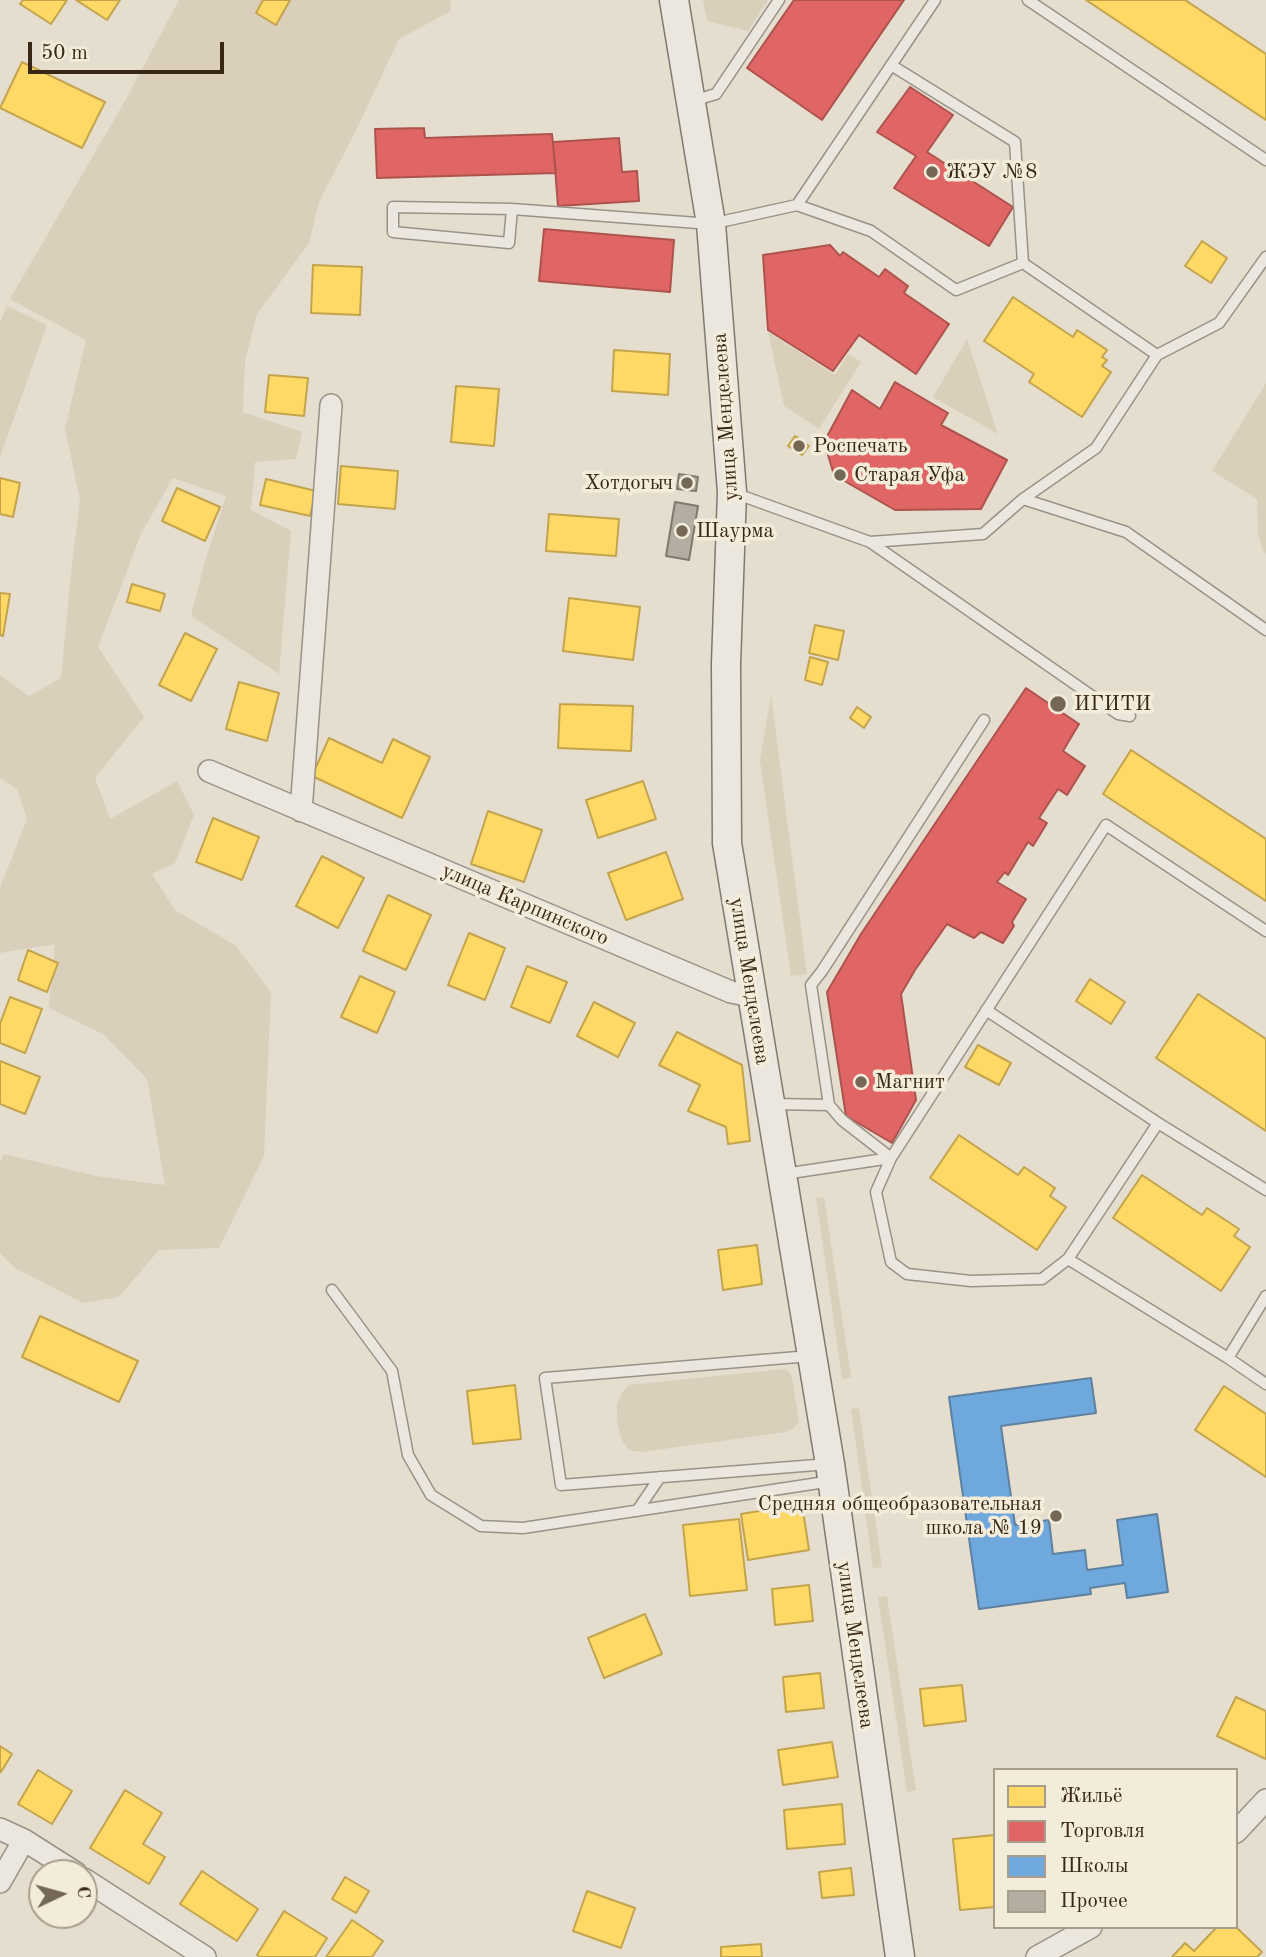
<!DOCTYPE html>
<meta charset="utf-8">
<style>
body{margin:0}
#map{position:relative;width:1266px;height:1957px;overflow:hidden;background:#e5decf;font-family:"Old Standard TT",serif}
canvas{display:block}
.legend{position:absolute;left:993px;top:1768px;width:245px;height:161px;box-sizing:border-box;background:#f4ecda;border:2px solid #a89d8b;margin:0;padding:9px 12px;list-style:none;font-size:21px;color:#372714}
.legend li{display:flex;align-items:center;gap:14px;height:35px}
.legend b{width:35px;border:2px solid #a89d8b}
.north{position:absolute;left:28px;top:1859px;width:70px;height:70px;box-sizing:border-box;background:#f4ecda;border:2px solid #a89d8b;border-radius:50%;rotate:85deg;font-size:19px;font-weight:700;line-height:28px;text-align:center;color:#372714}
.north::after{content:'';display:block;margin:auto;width:24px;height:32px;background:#746755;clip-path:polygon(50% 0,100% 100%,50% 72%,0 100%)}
.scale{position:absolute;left:28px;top:42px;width:196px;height:32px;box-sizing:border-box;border:4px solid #372714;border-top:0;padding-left:9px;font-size:21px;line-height:24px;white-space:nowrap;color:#372714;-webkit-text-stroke:5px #f4ecda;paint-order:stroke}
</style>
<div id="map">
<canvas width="1266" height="1957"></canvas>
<ul class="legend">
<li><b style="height:19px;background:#ffd966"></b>Жильё</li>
<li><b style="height:19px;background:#e06666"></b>Торговля</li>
<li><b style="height:19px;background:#6fa8dc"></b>Школы</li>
<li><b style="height:19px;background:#b3ada2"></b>Прочее</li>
</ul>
<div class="north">С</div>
<div class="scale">50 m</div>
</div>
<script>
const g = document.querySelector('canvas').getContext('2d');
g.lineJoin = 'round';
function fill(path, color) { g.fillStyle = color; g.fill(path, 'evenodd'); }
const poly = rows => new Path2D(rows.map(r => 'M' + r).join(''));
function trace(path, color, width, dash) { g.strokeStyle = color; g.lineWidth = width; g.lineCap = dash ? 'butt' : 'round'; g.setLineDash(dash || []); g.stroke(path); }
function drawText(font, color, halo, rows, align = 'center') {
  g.font = font + ' "Old Standard TT",serif'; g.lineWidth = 7; g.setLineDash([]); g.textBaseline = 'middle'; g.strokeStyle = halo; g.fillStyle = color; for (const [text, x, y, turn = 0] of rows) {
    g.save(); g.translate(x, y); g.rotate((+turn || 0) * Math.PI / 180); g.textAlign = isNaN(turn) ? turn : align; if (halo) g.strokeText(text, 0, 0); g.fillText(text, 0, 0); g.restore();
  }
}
const green = poly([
 [179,0,450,0,451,11,399,39,357,128,319,202,309,243,257,314,245,361,243,412,302,432,296,459,255,462,251,510,291,531,279,674,191,616,205,561,226,496,173,478,141,534,98,647,144,717,95,778,110,819,177,781,194,815,175,863,152,874,175,910,235,945,271,992,264,1156,219,1248,159,1250,119,1297,83,1303,15,1268,0,1253,0,1162,4,1154,96,1176,165,1185,147,1079,103,1034,49,1008,55,944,0,953,0,888,27,819,17,789,0,778,0,675,29,696,61,678,70,583,80,499,65,429,86,340,10,299,126,99],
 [703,0,768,0,748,31,707,21],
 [7,306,47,325,0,457,0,322],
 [768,332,835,375,848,354,861,362,819,429,784,406],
 [967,339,998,434,933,397],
 [1266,383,1266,554,1262,548,1258,533,1257,499,1212,471],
 [771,695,807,974,791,976,760,761],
 [824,1197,851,1377,842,1379,816,1198],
 [784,1369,789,1372,792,1377,799,1421,794,1428,786,1432,642,1452,629,1450,622,1440,617,1421,617,1404,622,1393,629,1385],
 [859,1408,882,1567,873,1568,851,1409],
 [887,1596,916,1790,907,1792,878,1597]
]);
const homes = poly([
 [23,0,67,0,51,24,20,4,23,0],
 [76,0,120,0,107,20,76,0],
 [263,0,290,0,276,25,256,13,263,0],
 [1086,0,1185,0,1266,54,1266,120,1086,0],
 [22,62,105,102,82,148,0,108,22,62],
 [1202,241,1227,258,1211,283,1185,266,1202,241],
 [313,265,362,267,360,315,311,313,313,265],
 [1013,297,1073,337,1077,330,1107,350,1102,357,1107,360,1102,366,1111,372,1082,417,1029,382,1034,374,984,341,1013,297],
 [614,350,670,354,668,395,612,391,614,350],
 [269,375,308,378,304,416,265,412,269,375],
 [456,386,499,389,494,446,451,442,456,386],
 [795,436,809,446,802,455,788,446,795,436],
 [341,466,398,471,395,509,338,504,341,466],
 [0,478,20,483,13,517,0,514,0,478],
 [266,479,316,491,310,516,260,505,266,479],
 [177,488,220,507,205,541,162,521,177,488],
 [549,514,619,519,616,556,546,551,549,514],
 [132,584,165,594,160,611,127,602,132,584],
 [0,593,10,594,3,636,0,635,0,593],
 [569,598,640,607,633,660,563,651,569,598],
 [815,625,844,631,838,660,809,653,815,625],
 [185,633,217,649,191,701,159,685,185,633],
 [810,657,828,662,822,685,805,680,810,657],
 [239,682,279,693,267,741,226,729,239,682],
 [560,704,633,706,631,751,558,748,560,704],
 [857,707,871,717,864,728,850,718,857,707],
 [329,738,382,763,393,739,430,757,402,818,312,776,329,738],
 [1131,750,1266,839,1266,901,1103,794,1131,750],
 [643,781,656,819,598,838,586,800,643,781],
 [488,811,542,830,524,882,471,864,488,811],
 [213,818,259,837,242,880,196,862,213,818],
 [666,852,683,899,626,920,608,873,666,852],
 [322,856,364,878,338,928,296,906,322,856],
 [388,895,431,915,406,970,363,951,388,895],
 [469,933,505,948,485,1000,448,985,469,933],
 [28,950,58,963,47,992,18,980,28,950],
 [527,966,567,982,550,1023,511,1007,527,966],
 [360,976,395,992,377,1033,341,1017,360,976],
 [1090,979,1125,1002,1111,1024,1076,1001,1090,979],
 [1198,994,1266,1039,1266,1131,1156,1058,1198,994],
 [10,997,42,1009,25,1053,0,1043,0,1024,10,997],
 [594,1002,635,1023,618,1057,577,1036,594,1002],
 [677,1032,742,1065,750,1141,728,1144,726,1127,688,1111,700,1085,659,1065,677,1032],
 [978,1045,1011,1063,999,1085,965,1067,978,1045],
 [0,1061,40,1077,25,1114,0,1104,0,1061],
 [959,1135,1018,1175,1024,1167,1055,1188,1050,1196,1066,1207,1037,1250,930,1178,959,1135],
 [1142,1175,1202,1215,1207,1208,1239,1229,1234,1236,1250,1247,1221,1291,1113,1218,1142,1175],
 [757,1245,762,1284,723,1290,718,1250,757,1245],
 [40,1316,138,1361,119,1402,22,1357,40,1316],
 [515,1385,521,1439,473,1444,467,1391,515,1385],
 [1224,1386,1266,1414,1266,1477,1195,1430,1224,1386],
 [802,1504,809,1550,748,1560,741,1514,802,1504],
 [739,1519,747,1590,690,1596,683,1525,739,1519],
 [809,1585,813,1621,775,1625,772,1589,809,1585],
 [645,1614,662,1654,604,1678,588,1638,645,1614],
 [820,1673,824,1708,786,1712,783,1677,820,1673],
 [962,1685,966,1721,924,1726,920,1689,962,1685],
 [1236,1697,1266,1711,1266,1759,1217,1736,1236,1697],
 [832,1742,838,1777,783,1785,778,1750,832,1742],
 [0,1746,12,1754,1,1772,0,1772,0,1746],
 [38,1770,72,1791,52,1824,18,1804,38,1770],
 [125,1790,162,1813,143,1844,165,1857,149,1884,90,1848,125,1790],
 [842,1804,845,1844,787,1849,784,1810,842,1804],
 [995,1835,995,1907,960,1910,953,1839,995,1835],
 [851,1868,854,1895,822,1898,819,1872,851,1868],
 [202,1871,258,1909,237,1941,180,1904,202,1871],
 [345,1877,369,1891,356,1913,332,1899,345,1877],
 [587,1891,635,1908,621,1948,573,1931,587,1891],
 [284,1911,327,1938,315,1957,260,1957,257,1955,284,1911],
 [352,1920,383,1941,372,1957,326,1957,352,1920],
 [1217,1927,1236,1927,1262,1952,1257,1957,1172,1957,1185,1943,1194,1951,1217,1927],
 [761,1944,762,1957,721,1957,721,1947,761,1944]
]);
const shops = poly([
 [794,0,904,0,822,120,747,68,794,0],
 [910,87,953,115,927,152,1013,207,989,246,894,188,916,156,877,132,910,87],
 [424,128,425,138,552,134,556,173,377,178,375,129,424,128],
 [619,138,622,172,637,171,639,201,558,206,553,142,619,138],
 [544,229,674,240,670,292,539,281,544,229],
 [830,245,840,256,843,252,879,277,885,269,908,286,904,293,949,324,916,374,859,335,833,371,768,330,763,255,830,245],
 [895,382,948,413,941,425,1007,460,981,509,895,510,834,475,824,442,852,390,880,409,895,382],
 [1026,688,1079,724,1063,751,1085,766,1067,795,1058,789,1039,818,1047,823,1033,846,1028,842,1008,875,1005,872,997,882,1026,899,1012,922,1014,926,1003,943,981,932,974,938,947,924,915,970,901,994,916,1100,892,1143,846,1116,827,992,861,934,1026,688]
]);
const schools = poly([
 [1091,1378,1096,1413,1001,1426,1015,1525,1049,1520,1053,1554,1085,1550,1087,1570,1123,1565,1117,1520,1157,1514,1168,1592,1127,1598,1125,1583,1090,1588,1091,1594,979,1609,949,1397,1091,1378]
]);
const building = poly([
 [679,474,698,477,696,491,677,489,679,474],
 [675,502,698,506,689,560,666,556,675,502]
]);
const service = poly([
 [1028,0,1266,160],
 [891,65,1015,142,1023,263],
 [692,101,716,94,779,0],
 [512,209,509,243,393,232,393,207,512,209,711,224,797,205,935,0],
 [1157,355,1219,323,1266,257],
 [734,493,870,542,983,534,1023,499,1096,448,1157,355,1023,263,956,290,871,231,797,205],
 [1023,499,1126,532,1266,630],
 [870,542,1118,714,1130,716],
 [984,720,822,971,811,985,829,1105,842,1120,891,1158,876,1192,891,1262,907,1274,971,1281,1042,1279,1068,1259,1228,1358,1266,1384],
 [986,1010,1158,1123,1266,1190],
 [773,1104,829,1105],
 [784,1174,891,1158,1106,825,1266,931],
 [1068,1259,1158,1123],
 [332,1290,392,1371,408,1455,431,1495,481,1526,523,1528,832,1481],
 [810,1356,545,1378,561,1485,829,1464],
 [1228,1358,1266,1296],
 [637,1511,660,1477]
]);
const minor = poly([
 [209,771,731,992,751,996],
 [301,811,331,405],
 [0,1829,24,1840,76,1873],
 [1236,1832,1266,1800],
 [84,1879,205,1957],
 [0,1882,24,1840],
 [1037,1957,1091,1927]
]);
const secondary = poly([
 [674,0,711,224,732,492,726,664,727,843,830,1464,900,1957]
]);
const markers = [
 [932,172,7,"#746755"],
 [799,446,7,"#746755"],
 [840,475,7,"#746755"],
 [687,483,7,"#746755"],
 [682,531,7,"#746755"],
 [1058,704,9,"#746755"],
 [861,1082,7,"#746755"],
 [1056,1516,7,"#746755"]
];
const poiNames = [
 ["ЖЭУ №8",946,172],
 ["Роспечать",813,446],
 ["Старая Уфа",854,475],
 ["Хотдогыч",673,483,"right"],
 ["Шаурма",696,531],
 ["ИГИТИ",1074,704],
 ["Магнит",875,1082],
 ["Средняя общеобразовательная",1042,1504,"right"],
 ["школа № 19",1042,1528,"right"]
];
const streetNames = [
 ["улица Менделеева",726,417,-94],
 ["улица Карпинского",525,905,23],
 ["улица Менделеева",749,981,81],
 ["улица Менделеева",855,1645,82]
];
fill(green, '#d9cfba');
fill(homes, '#ffd966');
trace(homes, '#c3a44d', 2);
fill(shops, '#e06666');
trace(shops, '#ad534d', 2);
fill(schools, '#6fa8dc');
trace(schools, '#5e81a0', 2);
fill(building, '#b3ada2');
trace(building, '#7f796e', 2);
trace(service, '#989287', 13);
trace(minor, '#989287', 24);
trace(secondary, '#7f796e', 31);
trace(service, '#ebe7df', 10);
trace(minor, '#ebe7df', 21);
trace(secondary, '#ebe7df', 28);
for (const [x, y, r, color] of markers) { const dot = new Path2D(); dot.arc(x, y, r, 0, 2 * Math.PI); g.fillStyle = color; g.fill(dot); trace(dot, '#f4ecda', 2.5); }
drawText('21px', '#372714', '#f4ecda', poiNames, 'left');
drawText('21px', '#372714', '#f4ecda', streetNames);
</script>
